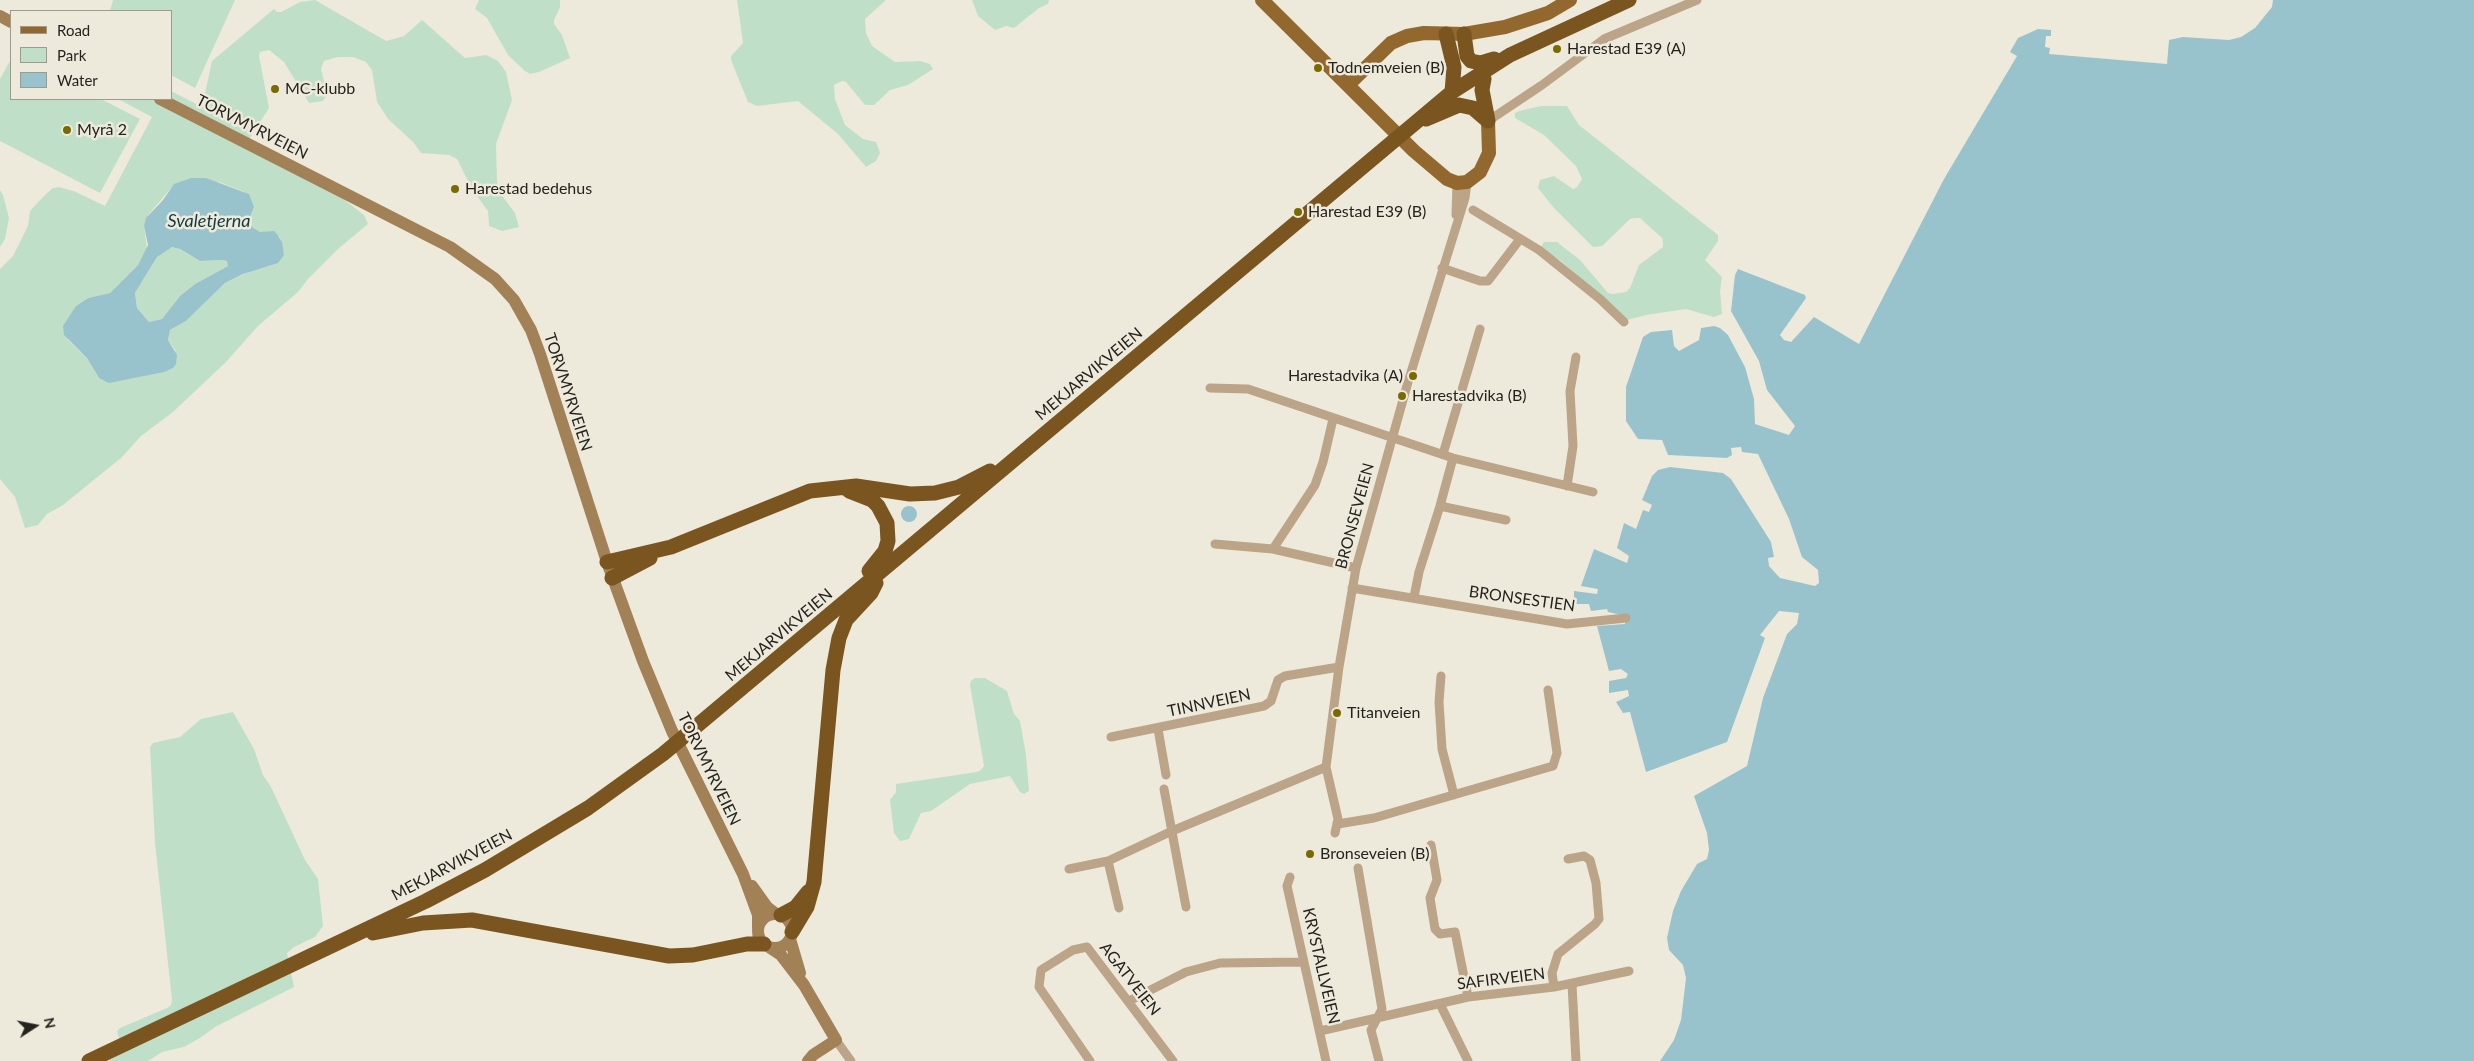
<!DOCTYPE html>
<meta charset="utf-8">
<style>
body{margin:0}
#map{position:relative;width:2474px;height:1061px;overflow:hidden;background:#eeeadb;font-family:Lato,sans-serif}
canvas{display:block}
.legend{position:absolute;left:10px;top:10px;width:162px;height:90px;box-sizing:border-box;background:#eeeadb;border:1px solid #9e9a8f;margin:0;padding:6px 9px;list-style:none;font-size:15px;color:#25231e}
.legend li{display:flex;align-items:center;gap:10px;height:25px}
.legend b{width:25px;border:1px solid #9e9a8f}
.north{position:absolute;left:10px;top:1001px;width:50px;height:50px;-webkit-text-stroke:4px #eeeadb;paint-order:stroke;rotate:79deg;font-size:14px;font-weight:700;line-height:20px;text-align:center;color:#25231e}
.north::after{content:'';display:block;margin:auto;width:18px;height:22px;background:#25231e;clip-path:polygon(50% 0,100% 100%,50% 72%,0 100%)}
</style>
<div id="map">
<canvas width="2474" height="1061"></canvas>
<ul class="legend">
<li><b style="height:6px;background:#92682f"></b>Road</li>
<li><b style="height:14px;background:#c0dfc8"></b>Park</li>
<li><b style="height:14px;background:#99c3cc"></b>Water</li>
</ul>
<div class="north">N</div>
</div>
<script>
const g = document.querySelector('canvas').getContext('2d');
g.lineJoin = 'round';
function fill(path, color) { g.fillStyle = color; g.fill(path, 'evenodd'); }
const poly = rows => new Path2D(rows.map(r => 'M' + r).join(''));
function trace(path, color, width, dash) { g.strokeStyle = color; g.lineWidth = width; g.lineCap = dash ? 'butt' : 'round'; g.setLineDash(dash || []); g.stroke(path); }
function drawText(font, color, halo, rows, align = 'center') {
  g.font = font + ' Lato,sans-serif'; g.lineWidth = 5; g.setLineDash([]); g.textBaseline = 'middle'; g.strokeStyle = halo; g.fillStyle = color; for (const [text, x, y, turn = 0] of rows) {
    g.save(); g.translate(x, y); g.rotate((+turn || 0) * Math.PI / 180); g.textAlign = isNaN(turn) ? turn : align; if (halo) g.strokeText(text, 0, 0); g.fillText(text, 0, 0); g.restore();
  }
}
const green = poly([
 [113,0,235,0,195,88,171,75,171,11,110,11],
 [315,0,386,41,404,36,422,20,465,58,486,55,498,61,506,72,512,100,496,144,497,181,501,194,515,213,519,227,502,231,489,226,488,211,472,189,457,159,449,155,421,153,413,142,388,119,377,102,372,70,366,62,353,57,338,57,324,61,321,69,327,93,325,98,323,101,309,103,284,62,269,50,260,52,259,56,269,108,248,141,341,197,364,215,368,224,338,249,308,279,298,292,258,326,226,362,173,412,141,436,121,458,63,505,47,514,38,525,25,528,15,497,0,479,0,269,13,256,28,226,30,211,46,194,53,188,59,187,76,192,105,206,152,117,118,99,171,99,171,91,202,107,212,61,274,9,277,12,281,12,300,2],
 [219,182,245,192,252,227,260,232,280,237,284,255,225,283,186,321,170,330,168,340,176,351,99,378,87,358,67,339,76,306,88,298,110,293,138,265,147,249,144,226,149,214,171,188],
 [479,0,560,0,560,7,554,20,554,24,562,35,570,58,539,72,530,74,525,71,508,55,487,18,475,9],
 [737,0,886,0,865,19,866,33,872,46,895,62,920,61,930,64,933,69,908,85,890,90,874,105,865,105,846,82,842,81,834,85,835,99,845,125,863,139,876,142,880,153,876,161,866,167,838,134,798,101,757,106,748,102,731,60,731,56,743,43],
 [972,0,1049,0,1048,4,1039,8,1014,28,1006,26,995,30,978,16],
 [11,59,11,99,101,99,140,119,100,193,0,141,0,79],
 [1541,106,1567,106,1579,125,1718,235,1718,241,1705,260,1722,277,1720,291,1722,314,1714,317,1686,309,1646,315,1627,320,1561,261,1540,249,1544,242,1557,242,1580,260,1608,293,1613,294,1626,292,1630,288,1639,265,1663,247,1663,243,1662,238,1640,218,1635,218,1630,219,1602,246,1593,247,1553,207,1538,188,1540,180,1554,176,1573,189,1577,187,1582,179,1576,166,1544,135,1515,118,1515,113,1519,111],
 [0,190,3,195,9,218,5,239,0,247],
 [176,247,200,261,223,260,227,261,228,266,195,284,180,296,162,319,149,322,137,308,135,293,157,257,167,248],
 [975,678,985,678,1007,691,1014,714,1020,721,1026,755,1029,791,1024,794,1020,792,1010,776,970,784,931,811,921,813,909,839,900,841,894,833,890,800,896,792,896,784,977,772,981,770,984,766,970,685,971,681],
 [233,712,254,749,263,775,271,787,305,860,318,879,323,926,315,937,294,947,287,953,294,987,215,1027,200,1038,184,1047,162,1052,148,1061,108,1061,123,1052,117,1031,120,1028,167,1008,171,1005,172,1000,155,843,150,747,153,743,180,737,201,719]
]);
const water = poly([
 [2273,0,2474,0,2474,1061,1660,1061,1674,1040,1681,1020,1686,978,1683,965,1669,950,1667,938,1673,911,1681,891,1697,864,1707,859,1709,850,1707,833,1694,796,1747,766,1763,698,1787,634,1797,624,1799,613,1779,611,1760,635,1765,638,1727,742,1646,772,1630,712,1623,713,1616,702,1629,696,1628,690,1609,693,1609,681,1626,678,1628,674,1621,669,1609,671,1597,626,1625,624,1626,616,1608,612,1607,609,1591,611,1589,604,1574,604,1574,591,1597,594,1598,589,1581,586,1594,549,1627,563,1629,556,1617,548,1624,523,1636,529,1643,510,1649,512,1652,505,1642,500,1652,476,1658,470,1670,467,1723,473,1731,479,1771,542,1774,557,1768,558,1769,566,1780,578,1815,586,1819,583,1818,570,1802,557,1789,519,1758,454,1742,452,1741,447,1731,448,1732,455,1727,458,1668,455,1662,440,1638,439,1626,421,1626,387,1643,337,1651,332,1672,330,1674,346,1679,351,1699,340,1701,328,1714,326,1720,328,1728,335,1745,367,1754,399,1755,424,1789,435,1795,426,1767,390,1759,361,1731,311,1735,275,1738,269,1805,295,1806,298,1780,335,1784,340,1791,342,1814,317,1859,344,1944,179,2017,56,2010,52,2018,38,2038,29,2051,30,2051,36,2046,36,2045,47,2050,48,2049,54,2167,64,2169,40,2183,37,2229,40,2241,37,2255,28,2272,7],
 [191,178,206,178,249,194,254,207,249,219,252,227,260,232,274,231,277,234,282,242,284,255,278,263,243,274,225,283,186,321,170,330,168,340,177,355,176,364,173,368,164,372,109,383,99,378,87,358,64,335,63,326,76,306,88,298,110,293,138,265,148,245,144,226,146,218,163,200,174,184],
 [172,247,180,249,200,261,223,260,227,261,228,266,195,284,180,296,162,319,149,322,137,308,135,293,157,257],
 '901 514a8 8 0 1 1 16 0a8 8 0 1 1-16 0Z'
]);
const street = poly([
 [1488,121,1542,85,1604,39,1697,0],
 [1473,210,1539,250,1600,299,1624,322],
 [1456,215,1457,183],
 [1442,268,1480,281,1488,281,1520,239],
 [1210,388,1248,389,1453,458,1593,492],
 [1443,454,1480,329],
 [1567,486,1573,446,1570,391,1576,357],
 [1440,506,1506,520],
 [1215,544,1273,549,1356,568],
 [1273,549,1315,485,1323,462,1333,419],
 [1352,588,1567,624,1626,618],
 [1414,597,1419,572,1440,506,1453,458],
 [1441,676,1439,702,1442,749,1454,795],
 [1158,729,1166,775],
 [1111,737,1264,706,1271,701,1278,680,1285,676,1339,667],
 [1164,789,1186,907],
 [1338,824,1374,818,1553,766,1557,753,1548,690],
 [1335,833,1338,819,1326,767,1339,667,1356,568,1408,382,1465,198,1467,182],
 [1431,845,1437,880,1430,898,1435,929,1440,934,1455,932,1468,997],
 [1108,861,1119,908],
 [1358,868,1382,1009,1371,1030,1379,1061],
 [1069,869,1108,861,1172,831,1326,767],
 [1290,877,1287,886,1326,1061],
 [1572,984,1576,1061],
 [1554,987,1552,973,1558,954,1595,924,1599,919,1596,883,1590,860,1584,856,1568,859],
 [1129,1001,1186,972,1220,963,1303,962],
 [1440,1004,1468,1061],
 [1320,1031,1468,997,1554,987,1629,971],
 [836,1040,851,1061],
 [1090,1061,1039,987,1041,970,1073,950,1087,947,1173,1061]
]);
const secondary = poly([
 [0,16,11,22],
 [160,99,450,247,495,279,514,300,531,330,540,354,607,562,643,661,672,731,743,874,758,915,758,928],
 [752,886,767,907,776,914],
 '758 931a17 17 0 1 1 34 0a17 17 0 1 1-34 0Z',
 [790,939,800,973],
 [769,947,781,955,804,985,836,1040,813,1055,808,1061]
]);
const primary = poly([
 [1262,0,1414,151,1447,179,1457,183,1467,182,1480,172,1489,153,1488,121],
 [1349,84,1391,43,1407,36,1424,33,1464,34,1505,27,1548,13,1570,0]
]);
const highway = poly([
 [1446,34,1454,67,1452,92],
 [1464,34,1467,56,1471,61,1481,63,1494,59],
 [1484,79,1482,90,1488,121],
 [1426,119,1459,105,1473,108,1488,121],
 [849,491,872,500,878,506,887,523,888,541,885,551,869,571],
 [607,562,671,547,810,491,856,486,910,494,935,493,959,487,990,471],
 [612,578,650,558],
 [781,915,796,907,808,892],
 [792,932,807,907,814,882,833,670,839,638,846,620,871,593,876,583],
 [373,933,423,923,472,920,669,956,693,955,747,944,764,944],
 [89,1061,426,901,485,870,588,808,663,754,705,719,1452,92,1510,55,1629,0]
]);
const markers = [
 [1557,49,5,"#796a01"],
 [1318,68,5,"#796a01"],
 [275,89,5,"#796a01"],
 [67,130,5,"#796a01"],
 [455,189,5,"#796a01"],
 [1298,212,5,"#796a01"],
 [1413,376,5,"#796a01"],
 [1402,396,5,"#796a01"],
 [1337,713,5,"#796a01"],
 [1310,854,5,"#796a01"]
];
const poiNames = [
 ["Harestad E39 (A)",1567,49],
 ["Todnemveien (B)",1328,68],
 ["MC-klubb",285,89],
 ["Myrå 2",77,130],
 ["Harestad bedehus",465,189],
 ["Harestad E39 (B)",1308,212],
 ["Harestadvika (A)",1403,376,"right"],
 ["Harestadvika (B)",1412,396],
 ["Titanveien",1347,713],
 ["Bronseveien (B)",1320,854]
];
const streetNames = [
 ["TORVMYRVEIEN",252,127,27],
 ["MEKJARVIKVEIEN",1089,374,-40],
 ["TORVMYRVEIEN",568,392,72],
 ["BRONSEVEIEN",1355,516,-75],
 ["BRONSESTIEN",1522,599,8],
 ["MEKJARVIKVEIEN",779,635,-40],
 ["TINNVEIEN",1209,703,-12],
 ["TORVMYRVEIEN",709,769,64],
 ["MEKJARVIKVEIEN",452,865,-28],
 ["KRYSTALLVEIEN",1321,966,77],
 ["AGATVEIEN",1130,979,52],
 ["SAFIRVEIEN",1501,979,-7]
];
const waterNames = [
 ["Svaletjerna",209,221]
];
fill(green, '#c0dfc8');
fill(water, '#99c3cc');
trace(street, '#bba487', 9);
trace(secondary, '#a38156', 12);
trace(primary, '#92682f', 14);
trace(highway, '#7b5520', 15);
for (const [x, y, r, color] of markers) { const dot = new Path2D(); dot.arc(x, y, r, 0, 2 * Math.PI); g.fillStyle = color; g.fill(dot); trace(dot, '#eeeadb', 2); }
drawText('16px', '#25231e', '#eeeadb', poiNames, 'left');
drawText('16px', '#25231e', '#eeeadb', streetNames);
drawText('italic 18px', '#113a41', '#eeeadb', waterNames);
</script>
